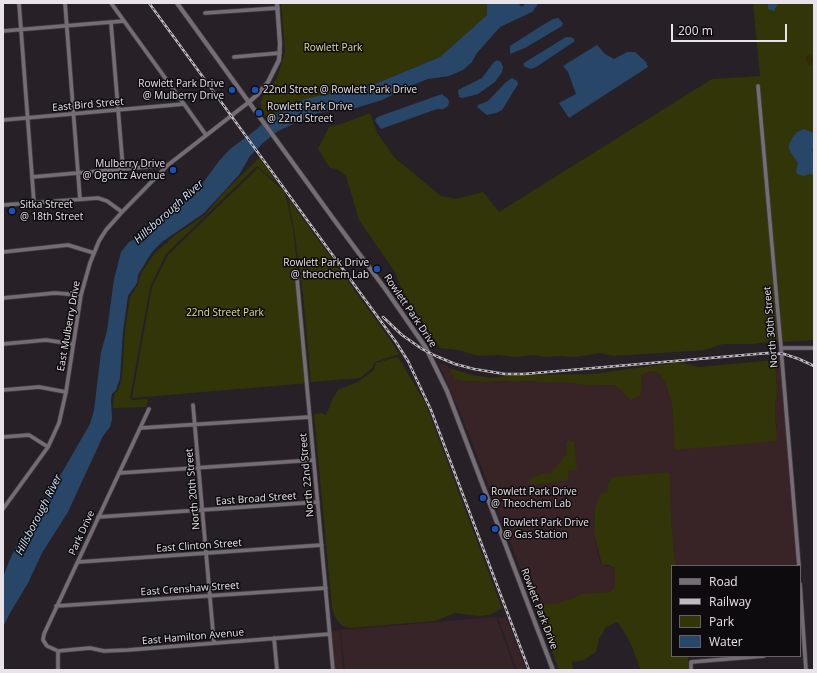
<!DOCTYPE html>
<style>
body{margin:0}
#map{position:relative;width:817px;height:673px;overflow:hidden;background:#272027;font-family:"Open Sans",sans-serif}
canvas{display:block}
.frame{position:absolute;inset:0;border:4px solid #e8e3e8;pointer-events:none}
.legend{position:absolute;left:671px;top:565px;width:130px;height:92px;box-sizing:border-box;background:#0e0b0e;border:1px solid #656165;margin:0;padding:5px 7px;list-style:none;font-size:12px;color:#e8e3e8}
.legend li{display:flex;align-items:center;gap:8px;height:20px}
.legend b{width:20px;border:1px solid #656165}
.scale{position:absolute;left:671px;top:24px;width:116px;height:18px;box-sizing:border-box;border:2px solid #e8e3e8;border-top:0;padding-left:5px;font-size:12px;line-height:14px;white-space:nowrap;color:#e8e3e8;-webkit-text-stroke:3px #0e0b0e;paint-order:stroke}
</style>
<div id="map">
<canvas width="817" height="673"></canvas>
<div class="frame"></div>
<ul class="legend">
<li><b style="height:5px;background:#756d75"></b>Road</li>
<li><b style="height:5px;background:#c1bcc1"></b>Railway</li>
<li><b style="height:11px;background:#323507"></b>Park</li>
<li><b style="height:11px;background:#284668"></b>Water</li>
</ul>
<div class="scale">200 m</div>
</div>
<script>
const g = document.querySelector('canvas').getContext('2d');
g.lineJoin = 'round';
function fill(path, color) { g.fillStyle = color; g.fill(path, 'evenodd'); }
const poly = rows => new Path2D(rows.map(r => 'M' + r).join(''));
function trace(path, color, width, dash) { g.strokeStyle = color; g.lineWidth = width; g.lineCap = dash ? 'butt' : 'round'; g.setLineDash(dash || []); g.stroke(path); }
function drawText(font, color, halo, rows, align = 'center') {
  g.font = font + ' "Open Sans",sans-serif'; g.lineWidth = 3; g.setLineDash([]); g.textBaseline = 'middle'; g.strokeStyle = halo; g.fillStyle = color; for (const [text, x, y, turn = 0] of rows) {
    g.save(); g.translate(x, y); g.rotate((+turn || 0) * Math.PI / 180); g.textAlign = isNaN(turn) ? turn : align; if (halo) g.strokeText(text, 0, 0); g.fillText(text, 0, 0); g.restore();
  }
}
const commercial = poly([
 [780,358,797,566,677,566,674,555,671,515,670,476,669,472,657,473,626,477,608,483,607,491,595,506,594,533,599,559,602,565,615,568,615,587,610,592,575,596,570,599,555,604,547,604,542,605,538,614,468,432,439,364,447,365,451,373,464,381,486,382,498,381,515,382,530,381,547,383,562,382,591,386,614,385,623,392,630,400,642,386,641,375,652,371,660,374,665,382,672,405,676,450,777,429,775,411,777,389,775,360],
 [574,442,576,470,530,479,541,474,550,474,567,453,567,443],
 [506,617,526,670,517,670,498,618],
 [340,630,343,670,335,670,332,631]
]);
const industrial = poly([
 [496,617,515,670,345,670,341,630]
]);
const green = poly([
 [281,3,487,3,488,10,487,15,440,57,375,84,343,92,328,95,289,106,267,119,261,108,260,103,263,96,277,78,285,51],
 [753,3,814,3,814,340,784,342,774,341,753,344,723,344,705,350,614,356,600,353,576,357,560,356,545,357,534,355,514,357,499,355,479,356,458,350,440,348,402,290,395,272,359,220,346,176,337,169,330,168,318,149,329,127,344,123,370,113,377,133,395,158,436,192,441,196,456,199,483,192,499,212,712,79,760,76],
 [260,157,277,183,257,166,166,254,150,287,130,398,132,400,148,399,146,407,113,408,114,395,118,390,122,378,125,331,130,297,138,284,141,273,155,253,175,235,205,215,224,192],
 [258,168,285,192,293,229,310,383,132,398,152,287,168,255],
 [288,198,389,338,399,354,375,362,372,368,360,378,311,382,303,294,294,229],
 [398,357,425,402,502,608,490,615,479,616,455,613,435,621,350,628,342,626,335,617,332,608,314,414,322,413,326,415,333,398,338,390,358,382,374,370,376,363],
 [775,360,777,389,775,411,777,441,675,450,672,405,665,382,660,374,652,371,641,375,642,386,640,395,630,400,623,392,614,385,591,386,562,382,547,383,530,381,515,382,498,381,486,382,464,381,456,379,451,373,449,368,472,375,490,378,515,375,593,374,679,362,699,367],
 [569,440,574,442,577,470,568,471,568,480,530,485,530,479,533,477,541,474,550,474,567,453,566,443],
 [669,472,670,476,671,515,674,555,677,566,672,566,672,656,688,656,689,670,641,670,629,640,618,622,606,627,599,639,596,652,584,660,572,662,573,670,559,670,538,614,542,605,547,604,555,604,570,599,580,594,610,592,615,587,615,568,608,565,602,565,594,533,595,507,600,495,607,491,608,483,613,477]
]);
const sand = poly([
 [809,55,812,56,813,61,811,65,809,65,806,60,806,56]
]);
const water = poly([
 [487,3,519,3,520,6,523,6,526,3,539,3,532,12,500,27,477,53,472,62,463,70,449,76,428,79,410,86,382,100,356,108,318,113,278,131,263,143,250,156,239,175,204,213,162,242,152,252,138,275,137,283,128,296,123,331,120,378,116,390,112,394,111,399,112,419,110,427,103,436,68,512,42,553,28,583,10,613,3,627,3,577,8,564,16,546,34,521,79,443,90,424,94,410,101,352,107,331,114,279,121,252,129,242,139,237,173,207,192,198,219,161,230,149,257,129,267,119,297,102,309,98,344,92,375,84,440,57,487,15],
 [768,3,778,3,774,11,768,9],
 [558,18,563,23,562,26,525,48,510,54,510,46,538,28,553,19],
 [566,37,570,37,573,38,575,41,536,67,531,69,525,67,523,64,527,61],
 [597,45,605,54,614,59,627,52,635,52,646,62,648,67,569,118,559,103,576,94,568,72,563,66],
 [497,60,501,62,503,67,502,72,495,82,478,94,463,98,459,97,458,90,482,78,494,62],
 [512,78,517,81,518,84,502,110,496,113,487,115,477,107,478,105,488,101,506,82],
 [442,94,448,99,449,102,448,106,444,109,437,109,381,129,375,121,376,118,380,116],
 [804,129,814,133,814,145,812,150,814,155,814,175,809,174,804,176,797,174,796,171,798,163,791,153,789,149,789,144,793,137,797,132]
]);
const minor = poly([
 [19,3,34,203],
 [65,3,80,199],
 [111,3,184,104],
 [205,13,278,8],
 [111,23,123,169],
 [3,31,124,21],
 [234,57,280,53],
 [758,86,781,348,799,566],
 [3,120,184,104,206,135],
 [32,177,168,165],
 [3,205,98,198,107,201,122,212],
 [3,252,68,245,94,253],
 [297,278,333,670],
 [3,298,55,293,81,295],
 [3,344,46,340,73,344],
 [781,348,814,348],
 [3,390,39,387,66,392],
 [193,405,214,643],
 [149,409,44,634,43,640,47,646,58,651,90,648,104,651,128,650,330,634],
 [140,428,310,417],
 [3,437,29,435,48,447],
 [119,473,314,460],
 [3,509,48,447,59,423,66,392,81,295,90,263,99,241,106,230,122,212,168,165,249,102],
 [98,517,318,502],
 [78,562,322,545],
 [800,584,806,670],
 [56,606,326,588],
 [274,638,277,670],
 [58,651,58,670],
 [691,670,691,662,764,656]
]);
const tertiary = poly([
 [177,3,335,221,386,290,426,348,447,391,553,670],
 [249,102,257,95,268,82,279,60,280,44,277,3]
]);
const rail = poly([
 [149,3,396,342,408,361,431,410,529,670],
 [383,317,402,335,422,349,436,356,455,364,474,369,505,374,524,374,768,353,784,354,799,359,814,366]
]);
const markers = [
 [232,90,4,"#1a4fb4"],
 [255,90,4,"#1a4fb4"],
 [259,113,4,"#1a4fb4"],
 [173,170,4,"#1a4fb4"],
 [12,211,4,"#1a4fb4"],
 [377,269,4,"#1a4fb4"],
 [483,498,4,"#1a4fb4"],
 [495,529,4,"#1a4fb4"]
];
const parkNames = [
 ["Rowlett Park",333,48],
 ["22nd Street Park",225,313]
];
const poiNames = [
 ["Rowlett Park Drive",224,84,"right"],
 ["@ Mulberry Drive",224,96,"right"],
 ["22nd Street @ Rowlett Park Drive",263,90],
 ["Rowlett Park Drive",267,107],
 ["@ 22nd Street",267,119],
 ["Mulberry Drive",165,164,"right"],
 ["@ Ogontz Avenue",165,176,"right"],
 ["Sitka Street",20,205],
 ["@ 18th Street",20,217],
 ["Rowlett Park Drive",369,263,"right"],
 ["@ theochem Lab",369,275,"right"],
 ["Rowlett Park Drive",491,492],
 ["@ Theochem Lab",491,504],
 ["Rowlett Park Drive",503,523],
 ["@ Gas Station",503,535]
];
const streetNames = [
 ["East Bird Street",88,105,-5],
 ["Rowlett Park Drive",410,311,56],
 ["East Mulberry Drive",69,326,-80],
 ["North 30th Street",771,327,-95],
 ["North 22nd Street",307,475,-95],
 ["North 20th Street",193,489,-95],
 ["East Broad Street",256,499,-4],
 ["Park Drive",82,533,-65],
 ["East Clinton Street",199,546,-4],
 ["East Crenshaw Street",190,589,-4],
 ["Rowlett Park Drive",539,609,69],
 ["East Hamilton Avenue",193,637,-5]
];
const waterNames = [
 ["Hillsborough River",169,212,-42],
 ["Hillsborough River",39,515,-63]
];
fill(commercial, '#382426');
fill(industrial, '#372428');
fill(green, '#323507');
fill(sand, '#322a08');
fill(water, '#284668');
trace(minor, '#443e44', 5);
trace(tertiary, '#443e44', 5.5);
trace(minor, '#756d75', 3.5);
trace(tertiary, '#756d75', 4);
trace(rail, '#c1bcc1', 2.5);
trace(rail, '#0e0b0e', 1, [3]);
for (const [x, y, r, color] of markers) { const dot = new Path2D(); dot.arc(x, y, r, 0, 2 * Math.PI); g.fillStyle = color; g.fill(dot); trace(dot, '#0e0b0e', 1.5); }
drawText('10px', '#d9e094', '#0e0b0e', parkNames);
drawText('10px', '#e8e3e8', '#0e0b0e', poiNames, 'left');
drawText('10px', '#e8e3e8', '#0e0b0e', streetNames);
drawText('italic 11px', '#d1e6fd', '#0e0b0e', waterNames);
</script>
